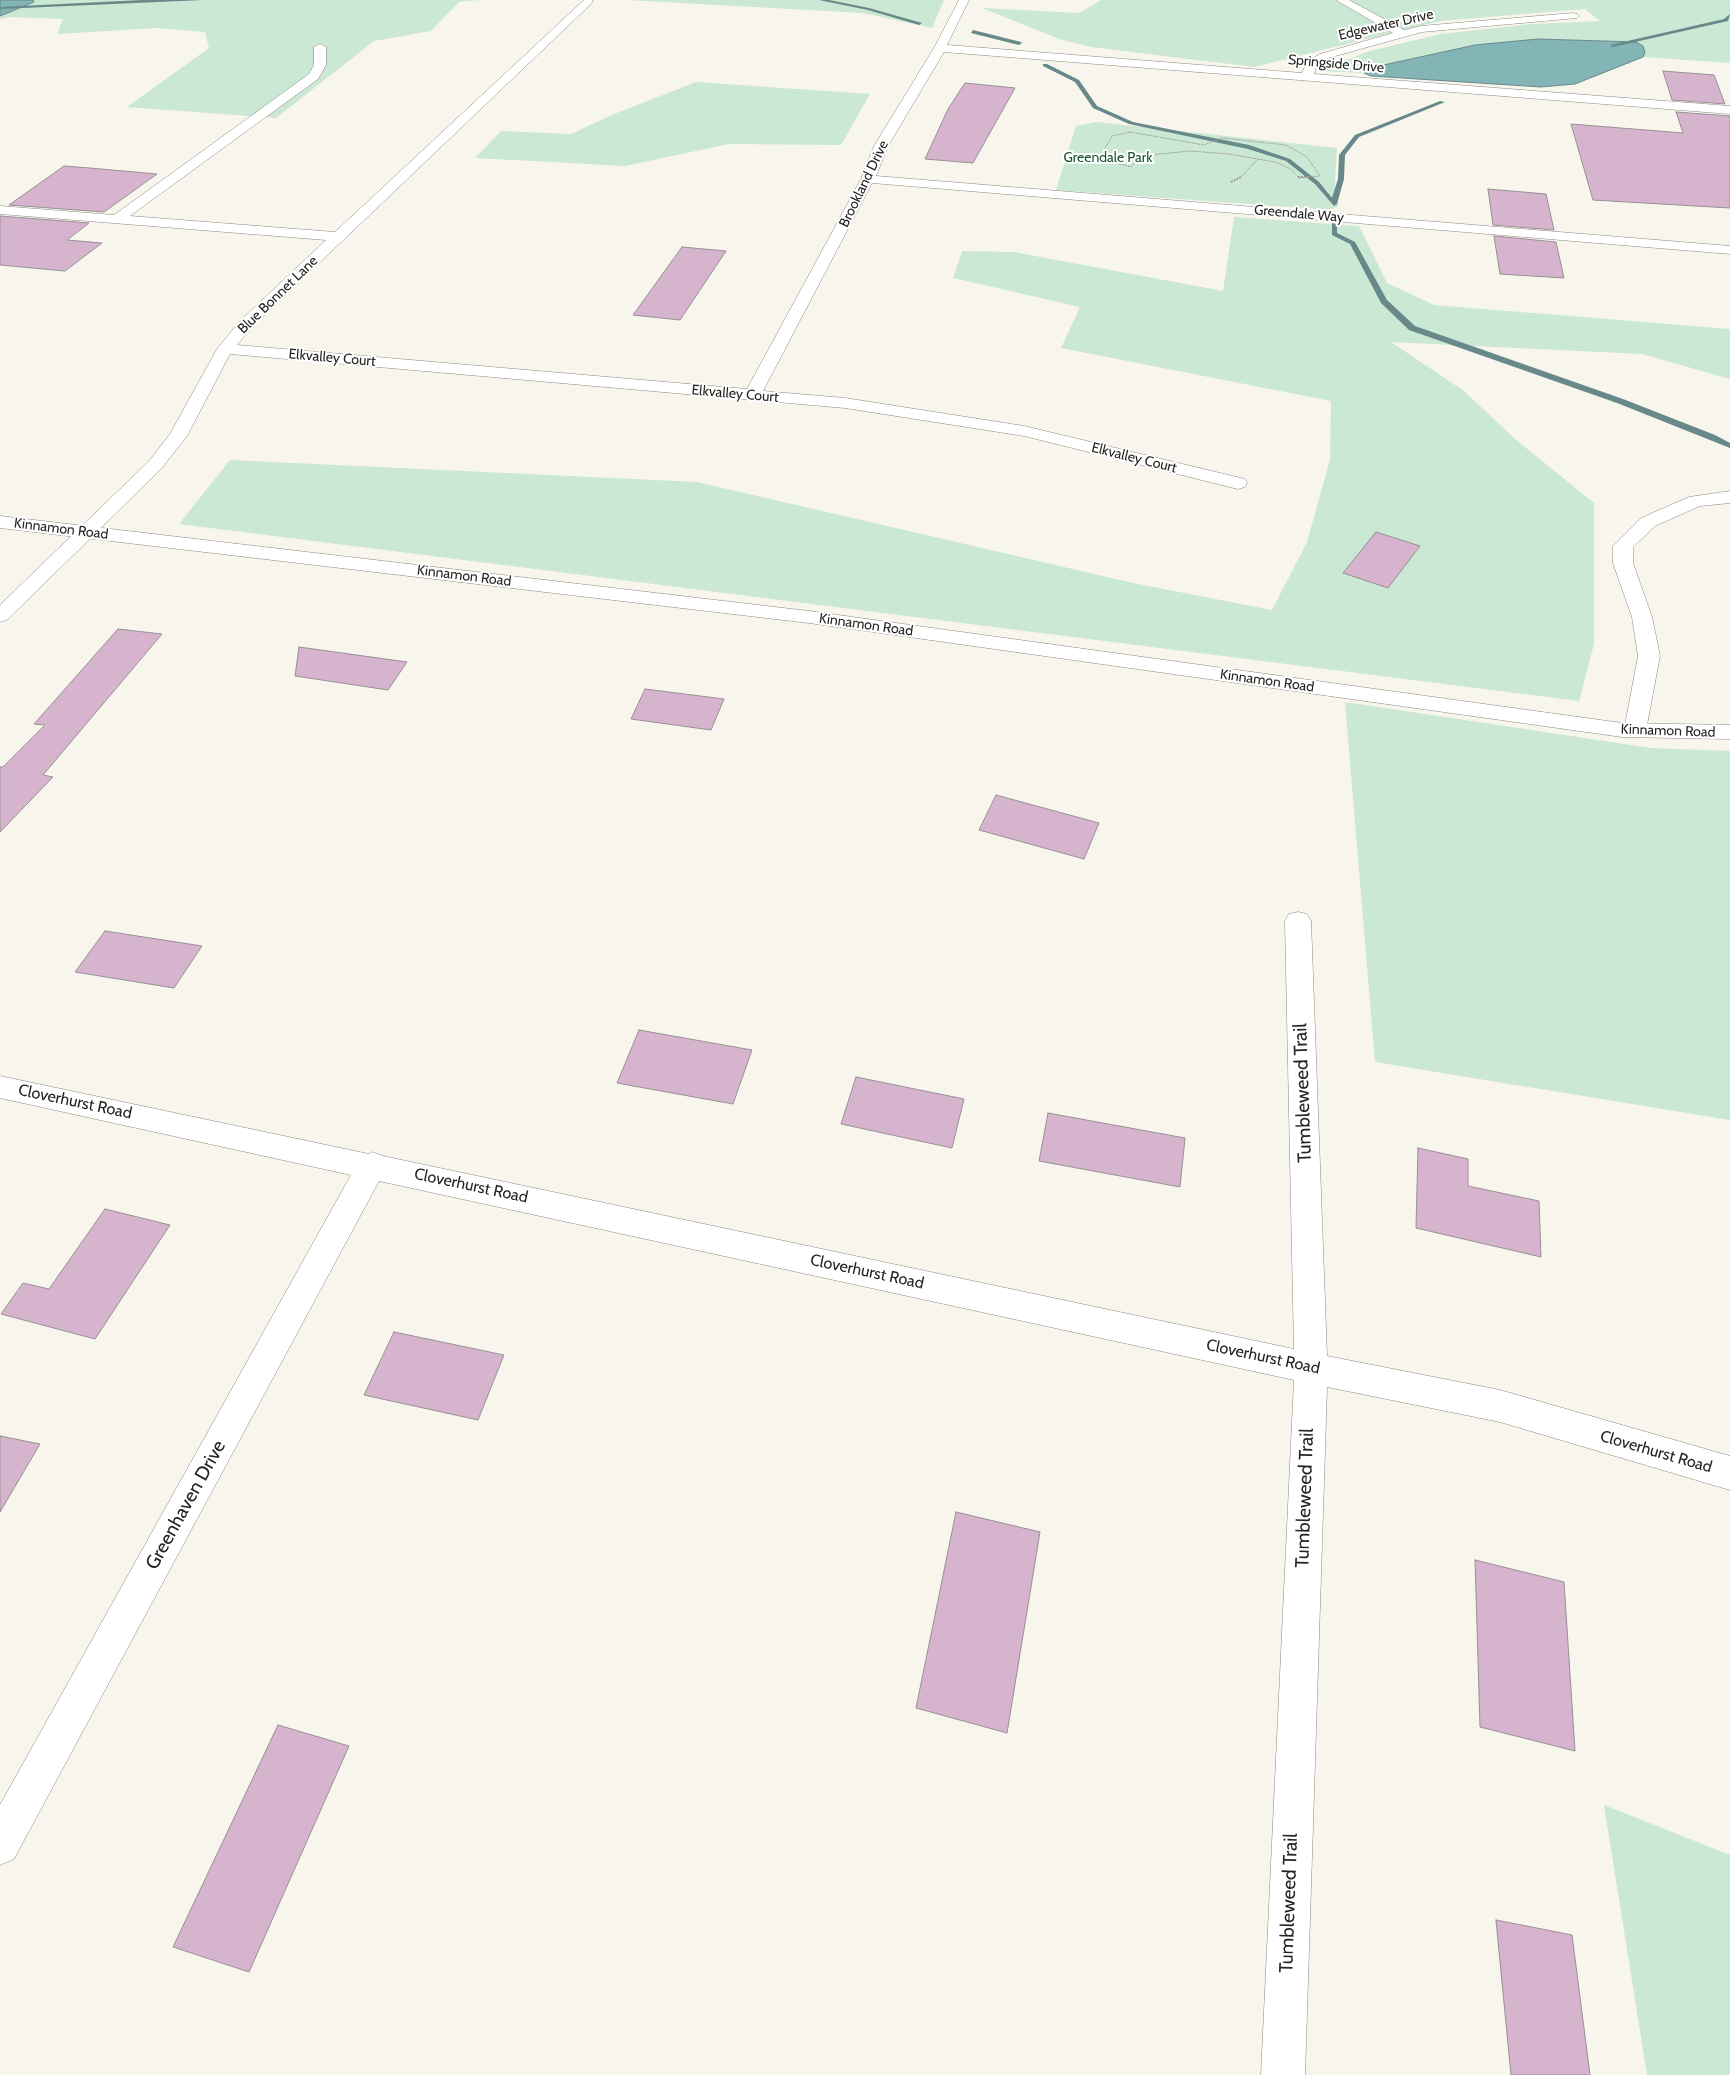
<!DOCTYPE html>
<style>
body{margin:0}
canvas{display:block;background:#f8f5ec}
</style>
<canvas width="1730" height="2075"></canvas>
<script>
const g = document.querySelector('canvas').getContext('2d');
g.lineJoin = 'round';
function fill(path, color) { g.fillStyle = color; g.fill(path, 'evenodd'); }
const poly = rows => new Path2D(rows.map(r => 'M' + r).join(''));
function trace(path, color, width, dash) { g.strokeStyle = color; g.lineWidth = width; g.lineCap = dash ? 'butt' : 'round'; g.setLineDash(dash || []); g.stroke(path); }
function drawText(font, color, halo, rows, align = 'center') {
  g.font = font + ' Cabin,sans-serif'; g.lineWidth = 4; g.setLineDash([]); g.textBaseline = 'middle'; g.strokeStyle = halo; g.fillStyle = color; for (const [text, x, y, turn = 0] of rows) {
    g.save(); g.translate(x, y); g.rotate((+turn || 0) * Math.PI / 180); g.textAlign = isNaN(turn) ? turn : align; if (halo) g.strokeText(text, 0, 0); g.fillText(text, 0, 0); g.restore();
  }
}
const green = poly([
 [0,0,479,0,459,2,431,31,374,41,276,118,127,107,209,48,205,32,157,28,57,34,63,19,10,17,0,19],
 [626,0,944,0,932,28,863,13],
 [1101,0,1730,0,1730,63,1643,57,1645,52,1636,42,1538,39,1475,45,1379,66,1364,73,1321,71,1366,52,1441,34,1532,24,1600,21,1585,9,1440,21,1254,67,1091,47,1059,39,982,8,1079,13],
 [696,82,870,94,841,145,729,144,625,166,475,158,501,131,571,134,614,114],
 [1097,122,1337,148,1335,183,1338,206,1330,210,1056,190,1076,126],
 [1234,217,1359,226,1387,283,1434,305,1730,329,1730,379,1642,354,1391,342,1464,391,1515,439,1594,503,1594,644,1579,701,179,524,230,460,697,482,1133,583,1272,610,1307,542,1330,460,1331,401,1061,348,1080,307,953,278,962,251,1014,252,1223,291],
 [1345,702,1651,748,1730,751,1730,1120,1375,1062],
 [1604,1805,1730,1855,1730,2075,1647,2075]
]);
const water = poly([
 [0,0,33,0,34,2,0,16,0,0],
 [1538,39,1636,42,1643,46,1645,52,1643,57,1575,84,1541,87,1371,76,1364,73,1379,66,1475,45,1538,39]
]);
const stream = poly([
 [142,0,203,0,0,9,0,7,142,0],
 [819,0,829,0,869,8,922,23,919,25,868,10,819,0],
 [1730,14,1728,21,1613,47,1610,45,1724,19,1730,14],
 [973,30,1021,42,1022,43,1019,45,971,33,973,30],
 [1043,64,1047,64,1079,80,1097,106,1133,122,1249,145,1290,159,1319,182,1332,198,1338,179,1339,155,1355,135,1440,101,1445,102,1359,137,1345,155,1344,179,1337,204,1334,206,1315,184,1286,161,1248,149,1129,124,1093,108,1075,82,1043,66,1043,64],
 [1332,223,1337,224,1337,233,1355,242,1387,300,1415,326,1623,399,1715,435,1730,443,1730,448,1617,403,1409,330,1381,303,1350,244,1332,235,1332,223]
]);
const building = poly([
 [1663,71,1714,75,1725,104,1672,100,1663,71],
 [965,83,1015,88,973,163,925,159,948,109,965,83],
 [1676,112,1730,116,1730,208,1593,200,1571,124,1683,133,1676,112],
 [64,166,90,168,157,174,104,212,9,205,64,166],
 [1488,189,1546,194,1554,230,1493,225,1488,189],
 [0,216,89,223,67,240,102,243,65,271,0,265,0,216],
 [1494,236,1556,242,1564,278,1500,274,1494,236],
 [682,247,726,251,680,320,633,315,682,247],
 [1376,532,1420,546,1388,588,1343,573,1376,532],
 [118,629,162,634,43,775,53,777,0,832,0,767,3,767,45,725,34,724,118,629],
 [299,647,407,662,388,690,295,676,299,647],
 [645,689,724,699,711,730,631,719,645,689],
 [996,795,1099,823,1084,859,979,830,996,795],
 [105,931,202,946,174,988,75,972,105,931],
 [639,1030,752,1050,733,1104,617,1083,639,1030],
 [856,1077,964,1099,952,1148,841,1124,856,1077],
 [1048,1113,1185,1138,1180,1187,1039,1161,1048,1113],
 [1418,1148,1468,1159,1468,1186,1539,1201,1541,1257,1416,1228,1418,1148],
 [105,1209,170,1225,95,1339,1,1314,23,1283,49,1289,105,1209],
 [394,1332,504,1355,478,1420,364,1395,394,1332],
 [0,1436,40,1444,0,1512,0,1436],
 [956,1512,1040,1532,1007,1733,916,1708,956,1512],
 [1475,1560,1564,1582,1575,1751,1480,1727,1475,1560],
 [278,1725,349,1746,249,1972,173,1947,278,1725],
 [1496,1920,1572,1935,1590,2075,1511,2075,1496,1920]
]);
const pathFar1 = poly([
 [1130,132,1204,145,1222,138,1286,145,1307,157,1320,176,1299,178,1291,169,1275,162,1229,154,1190,151,1140,156,1131,167,1109,161,1104,150,1112,136,1130,132],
 [1240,178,1258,159]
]);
const path = poly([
 [1298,177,1310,177],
 [1231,182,1241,177]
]);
const minor = poly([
 [584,0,592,0,593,2,251,328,237,345,747,389,861,179,874,146,934,48,959,0,969,0,947,45,1302,73,1307,62,1320,54,1393,33,1336,0,1349,0,1404,30,1421,26,1573,13,1577,14,1579,16,1577,18,1422,32,1328,58,1316,67,1314,74,1730,106,1730,114,944,52,888,146,876,176,1730,246,1730,254,872,183,763,391,845,398,1024,426,1245,479,1247,483,1245,487,1238,489,1024,436,845,408,230,354,187,436,161,469,7,620,0,622,0,605,149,461,170,434,217,349,239,322,326,240,0,214,0,206,114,215,309,74,314,65,314,47,320,44,326,47,326,65,318,79,130,216,335,232,584,0],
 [1730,491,1730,503,1700,506,1655,526,1633,547,1633,563,1652,617,1660,656,1646,730,1643,735,1635,737,1627,735,1624,730,1638,656,1632,617,1613,563,1613,546,1641,518,1689,497,1730,491],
 [1298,912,1307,914,1311,921,1327,1356,1500,1390,1730,1456,1730,1490,1500,1422,1327,1387,1305,2075,1261,2075,1294,1380,379,1181,14,1859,0,1865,0,1805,351,1175,0,1098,0,1076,369,1154,372,1152,383,1156,1294,1349,1285,921,1289,914,1298,912]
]);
const major = poly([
 [0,516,809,611,1622,723,1730,725,1730,739,1622,737,809,623,0,528,0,516]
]);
const farStreetnames = [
 ["Edgewater Drive",1386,25,-13],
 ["Springside Drive",1336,64,5],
 ["Brookland Drive",864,184,-64],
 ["Greendale Way",1299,214,5],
 ["Blue Bonnet Lane",278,295,-44],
 ["Elkvalley Court",332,358,5],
 ["Elkvalley Court",735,394,5],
 ["Elkvalley Court",1134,458,14],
 ["Kinnamon Road",61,529,7],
 ["Kinnamon Road",464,576,7],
 ["Kinnamon Road",866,625,8],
 ["Kinnamon Road",1267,681,8],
 ["Kinnamon Road",1668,731,2]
];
const farParknames = [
 ["Greendale Park",1108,158]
];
const streetNames = [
 ["Cloverhurst Road",75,1102,12],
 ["Cloverhurst Road",471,1186,12],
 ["Cloverhurst Road",867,1272,12],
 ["Cloverhurst Road",1263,1357,12],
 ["Cloverhurst Road",1656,1452,16]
];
const nearStreetnames = [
 ["Tumbleweed Trail",1303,1093,-92],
 ["Tumbleweed Trail",1305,1498,-88],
 ["Greenhaven Drive",186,1505,-61],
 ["Tumbleweed Trail",1289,1903,-88]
];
fill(green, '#cbe8d4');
fill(water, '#83b4b6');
trace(water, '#67898a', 1);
fill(stream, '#67898a');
fill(building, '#d6b4cd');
trace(building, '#979095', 1);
trace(minor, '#8b8880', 1);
trace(major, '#8b8880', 1);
trace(pathFar1, '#a19f98', 1, [2, 1]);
trace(path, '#a19f98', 2, [2, 1]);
fill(minor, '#fff');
fill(major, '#fff');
drawText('14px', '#262522', '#fff', farStreetnames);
drawText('14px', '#1b5535', '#fff', farParknames);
drawText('16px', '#262522', '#fff', streetNames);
drawText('19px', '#262522', '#fff', nearStreetnames);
</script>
